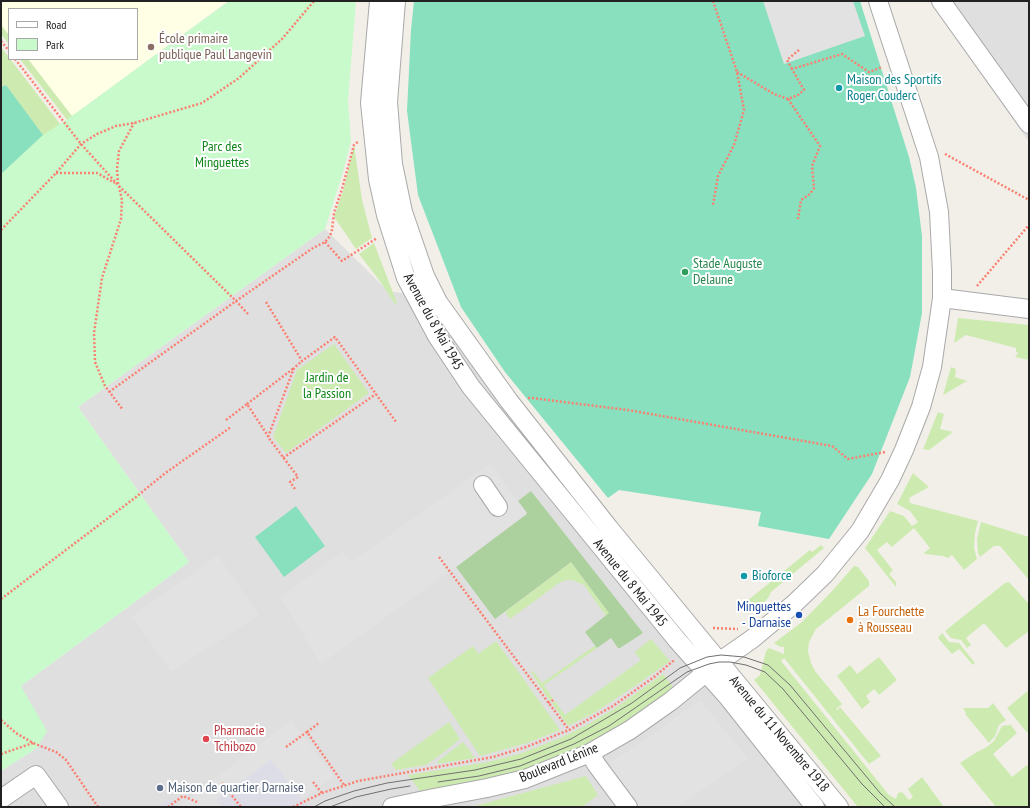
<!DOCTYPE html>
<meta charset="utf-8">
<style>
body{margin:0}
#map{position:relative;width:1030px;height:808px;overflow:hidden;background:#f2efe9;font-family:"PT Sans Narrow",sans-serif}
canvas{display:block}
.frame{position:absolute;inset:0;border:2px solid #222;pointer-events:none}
.legend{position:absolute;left:8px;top:8px;width:130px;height:52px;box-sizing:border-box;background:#fff;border:1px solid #a7a7a7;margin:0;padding:5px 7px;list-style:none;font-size:12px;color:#222}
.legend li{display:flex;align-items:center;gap:8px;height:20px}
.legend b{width:20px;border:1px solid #a7a7a7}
</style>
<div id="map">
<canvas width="1030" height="808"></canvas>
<div class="frame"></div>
<ul class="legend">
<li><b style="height:5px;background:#fff"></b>Road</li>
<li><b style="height:11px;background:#c8facc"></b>Park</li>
</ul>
</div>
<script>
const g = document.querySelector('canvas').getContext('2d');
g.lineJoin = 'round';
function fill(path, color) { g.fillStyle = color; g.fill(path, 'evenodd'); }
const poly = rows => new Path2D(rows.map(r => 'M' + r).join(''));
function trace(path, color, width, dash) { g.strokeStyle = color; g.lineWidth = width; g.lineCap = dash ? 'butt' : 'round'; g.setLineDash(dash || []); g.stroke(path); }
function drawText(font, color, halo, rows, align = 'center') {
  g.font = font + ' "PT Sans Narrow",sans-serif'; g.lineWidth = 4; g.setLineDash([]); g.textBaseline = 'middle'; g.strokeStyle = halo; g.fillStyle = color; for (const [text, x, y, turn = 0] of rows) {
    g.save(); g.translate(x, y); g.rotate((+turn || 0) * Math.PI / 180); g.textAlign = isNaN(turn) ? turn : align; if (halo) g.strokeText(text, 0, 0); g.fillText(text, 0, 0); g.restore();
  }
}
const residential = poly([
 [929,1,1029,1,1029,142],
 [325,229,388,291,440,299,822,807,1,807,1,771,37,748,21,686,189,562,78,407]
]);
const education = poly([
 [1,1,228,1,72,116,28,59,137,59,137,9,9,9,9,35,1,25]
]);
const grass = poly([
 [1,25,9,35,9,44,1,34],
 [1,47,70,137,1,174,43,135,5,85,1,87],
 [20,59,28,59,72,116,77,113,95,127,74,129],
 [354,145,362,200,372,238,356,249,334,217,343,191],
 [374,243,397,303,395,304,379,280,359,254],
 [958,318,1029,325,1029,360,1015,357,1018,353,1016,351,1016,348,966,335,954,343],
 [334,344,369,393,286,453,273,437,297,370],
 [951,367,956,369,955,377,967,381,943,395],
 [938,412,944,414,940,429,953,432,929,450,923,449],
 [913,473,929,487,909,498,910,503,978,521,975,533,974,548,977,559,964,570,952,555,948,558,943,556,925,554,924,553,930,548,914,528,892,547,887,542,877,550,893,570,889,574,896,582,896,587,865,548,890,511,904,516,912,526,918,522,910,511,897,504],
 [981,522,1029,537,1029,580,1000,546,994,546,980,557,978,553,977,539],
 [821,545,824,548,771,592,768,598,757,610,747,601,810,550,812,552],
 [571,562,609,613,606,616,584,585,572,580,566,580,559,583,510,619,505,612],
 [854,566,858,567,869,581,869,586,816,629,809,642,808,651,811,663,815,671,842,704,836,709,838,710,840,707,881,756,869,764,784,658,781,661,889,795,896,799,898,793,902,792,909,800,913,797,908,789,922,777,944,807,858,807,754,680,760,675,766,651,769,648,784,654,784,647,780,647,774,643,802,622,834,589],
 [1009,582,1029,604,1029,631,1006,648,984,623,966,638,971,645,967,648,961,640,951,638,945,631,1005,583],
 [942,633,949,642,959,643,975,663,973,665,959,649,952,654,938,638],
 [651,639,670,661,635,686,594,713,568,726,552,703,555,701,565,715,641,660,635,653,636,651],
 [496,641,560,730,527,743,480,756,428,678,473,646,478,654],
 [596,645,597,648,544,685,553,699,550,701,531,672,533,671,542,683],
 [879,657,897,680,879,695,874,689,866,696,870,702,862,709,837,676,850,665,857,674],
 [663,674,675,689,625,723,590,744,524,770,491,779,420,791,408,775,488,762,519,754,558,739,585,726,614,709],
 [1029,690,1029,735,1007,708],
 [993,703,1006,720,999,725,995,736,989,743,965,714,966,713,963,708,988,708],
 [449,722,460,739,443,753,426,765,396,770,391,764],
 [1010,724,1017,733,993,754,1012,777,1027,765,1029,768,1029,807,996,807,960,763,975,753,987,747,994,741,1002,726,1007,725,1008,726],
 [463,742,475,758,437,764,438,761],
 [586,776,598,795,582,807,471,807]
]);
const forest = poly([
 [531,491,643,633,620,648,618,648,611,638,597,648,585,632,609,613,571,562,495,619,456,567,527,514,518,501]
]);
const park = poly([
 [229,1,356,1,348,101,351,141,343,172,325,229,78,407,189,562,21,686,47,731,37,748,1,771,1,174,43,135,72,116]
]);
const pitch = poly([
 [414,1,860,1,909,157,916,188,922,236,922,313,910,377,872,474,829,539,758,526,761,512,619,490,608,498,505,372,461,307,418,195,407,111,411,30],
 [6,85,43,135,1,174,1,87],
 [296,506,325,546,284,577,255,537]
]);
const parking = poly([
 [763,1,853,1,865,36,784,64],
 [490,464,527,513,456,567,321,664,280,597,343,551,351,562],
 [218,555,259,615,171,672,132,616],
 [700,700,748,758,678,807,635,807,606,765,652,735],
 [291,720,334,776,302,800,217,799,222,807,177,807]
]);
const plaza = poly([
 [271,760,307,806,304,807,222,807,217,799],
 [170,798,177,807,158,807,159,806]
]);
const path = poly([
 [713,1,737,72,744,110,734,145,718,176,713,205],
 [1,41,9,51],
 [15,59,81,144,118,185,236,301,248,314],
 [792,69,787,60,799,50],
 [737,72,774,94,788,99,798,95,804,90,792,69,842,54,869,72,882,67],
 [788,99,820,146,812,166,814,188,810,194,801,200,798,219],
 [945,154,1029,200],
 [56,173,97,173,115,183],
 [118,184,117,169,119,151,134,123],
 [119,186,122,200,121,219,102,278,94,333,95,362,105,386,123,410],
 [1,230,56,173,81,144,97,134,116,126,134,123,202,103,239,78,282,39,314,1],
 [325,242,342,261,377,238],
 [977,286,1029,225],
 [266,302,302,361,335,337,396,422],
 [109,392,236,301,313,248,325,242,330,236,332,230,334,213,342,189,354,145,359,141],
 [528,398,532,398,628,410,832,446,848,459,885,452],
 [247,404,294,368],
 [226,420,247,404,268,436],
 [283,458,376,394],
 [295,489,290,482,298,477,268,437,294,368,302,361],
 [439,557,569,730],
 [1,599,136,497,164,474,231,427],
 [713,628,738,629],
 [548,703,555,699],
 [1,720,16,733,33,743,56,752,66,760,98,807],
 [307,732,319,723],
 [286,747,307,732,344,785],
 [1,754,33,743],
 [313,782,322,793],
 [222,783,241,807],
 [168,807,183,796,197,802],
 [293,807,322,793,358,781,493,757,526,747,569,730,613,706,654,677,673,661,673,659]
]);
const minor = poly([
 [379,1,370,103,378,179,386,215,406,278,437,336,471,387,677,640,727,696,815,807],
 [396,1,388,102,393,164,403,212,425,276,438,302,509,401,609,528,839,807],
 [941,1,1029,124],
 [942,298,1029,309],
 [483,485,498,507],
 [590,753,596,764,628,807],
 [1,799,36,775,59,807],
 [392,807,434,798,487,788,525,779,590,753,630,730,671,701,719,662,752,639,795,603,825,574,860,531,890,480,904,450,921,407,932,367,942,298,942,271,939,212,929,157,878,1]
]);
const tram = poly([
 [438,782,479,776,520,766,574,744,609,726,687,672,709,664,719,662,730,662,746,665,765,672,783,689,862,784,885,807],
 [314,807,325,801,354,791,387,783,475,770,521,759,571,739,632,703,680,668,707,657,721,655,744,657,768,665,790,685,880,793,895,807],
 [330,807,356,797,391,789,410,786]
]);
const markers = [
 [151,47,4,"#8d6e63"],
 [839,88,4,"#0f9aa8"],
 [685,272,4,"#2e9e5b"],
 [744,576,4,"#0f9aa8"],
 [799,615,4,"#1a4fb4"],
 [850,620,4,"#e8710a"],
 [206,739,4,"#e0444e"],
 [160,788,4,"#5c6f8a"]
];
const educationNames = [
 ["École primaire",159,39],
 ["publique Paul Langevin",159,55]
];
const cultureNames = [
 ["Maison des Sportifs",847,80],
 ["Roger Couderc",847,96],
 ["Bioforce",752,576]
];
const parkNames = [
 ["Parc des",222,147],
 ["Minguettes",222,163],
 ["Jardin de",327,378],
 ["la Passion",327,394]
];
const leisureNames = [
 ["Stade Auguste",693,264],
 ["Delaune",693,280]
];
const streetNames = [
 ["Avenue du 8 Mai 1945",433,322,61],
 ["Avenue du 8 Mai 1945",630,583,51],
 ["Avenue du 11 Novembre 1918",779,734,50],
 ["Boulevard Lénine",559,763,-22]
];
const transitNames = [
 ["Minguettes",791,607],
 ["- Darnaise",791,623]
];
const foodNames = [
 ["La Fourchette",858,612],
 ["à Rousseau",858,628]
];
const healthNames = [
 ["Pharmacie",214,731],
 ["Tchibozo",214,747]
];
const serviceNames = [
 ["Maison de quartier Darnaise",168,788]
];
fill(residential, '#e0dfdf');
fill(education, '#ffffe5');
fill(grass, '#cdebb0');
fill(forest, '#add19e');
fill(park, '#c8facc');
fill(pitch, '#88e0be');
fill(parking, '#e2e2e2');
fill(plaza, '#dddde8');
trace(minor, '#a9a9a9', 20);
trace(path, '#fa8072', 2.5, [2, 2]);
trace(minor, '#fff', 18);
trace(tram, '#707070', 1);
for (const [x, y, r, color] of markers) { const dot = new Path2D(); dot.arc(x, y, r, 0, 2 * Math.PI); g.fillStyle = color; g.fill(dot); trace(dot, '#fff', 1.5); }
drawText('14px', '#785e54', '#fff', educationNames, 'left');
drawText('14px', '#0d838f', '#fff', cultureNames, 'left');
drawText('14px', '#0c8416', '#fff', parkNames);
drawText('14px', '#27864d', '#fff', leisureNames, 'left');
drawText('14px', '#222', '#fff', streetNames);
drawText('14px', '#164399', '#fff', transitNames, 'right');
drawText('14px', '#c56008', '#fff', foodNames, 'left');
drawText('14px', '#be3a42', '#fff', healthNames, 'left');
drawText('14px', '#4e5e75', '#fff', serviceNames, 'left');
</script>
